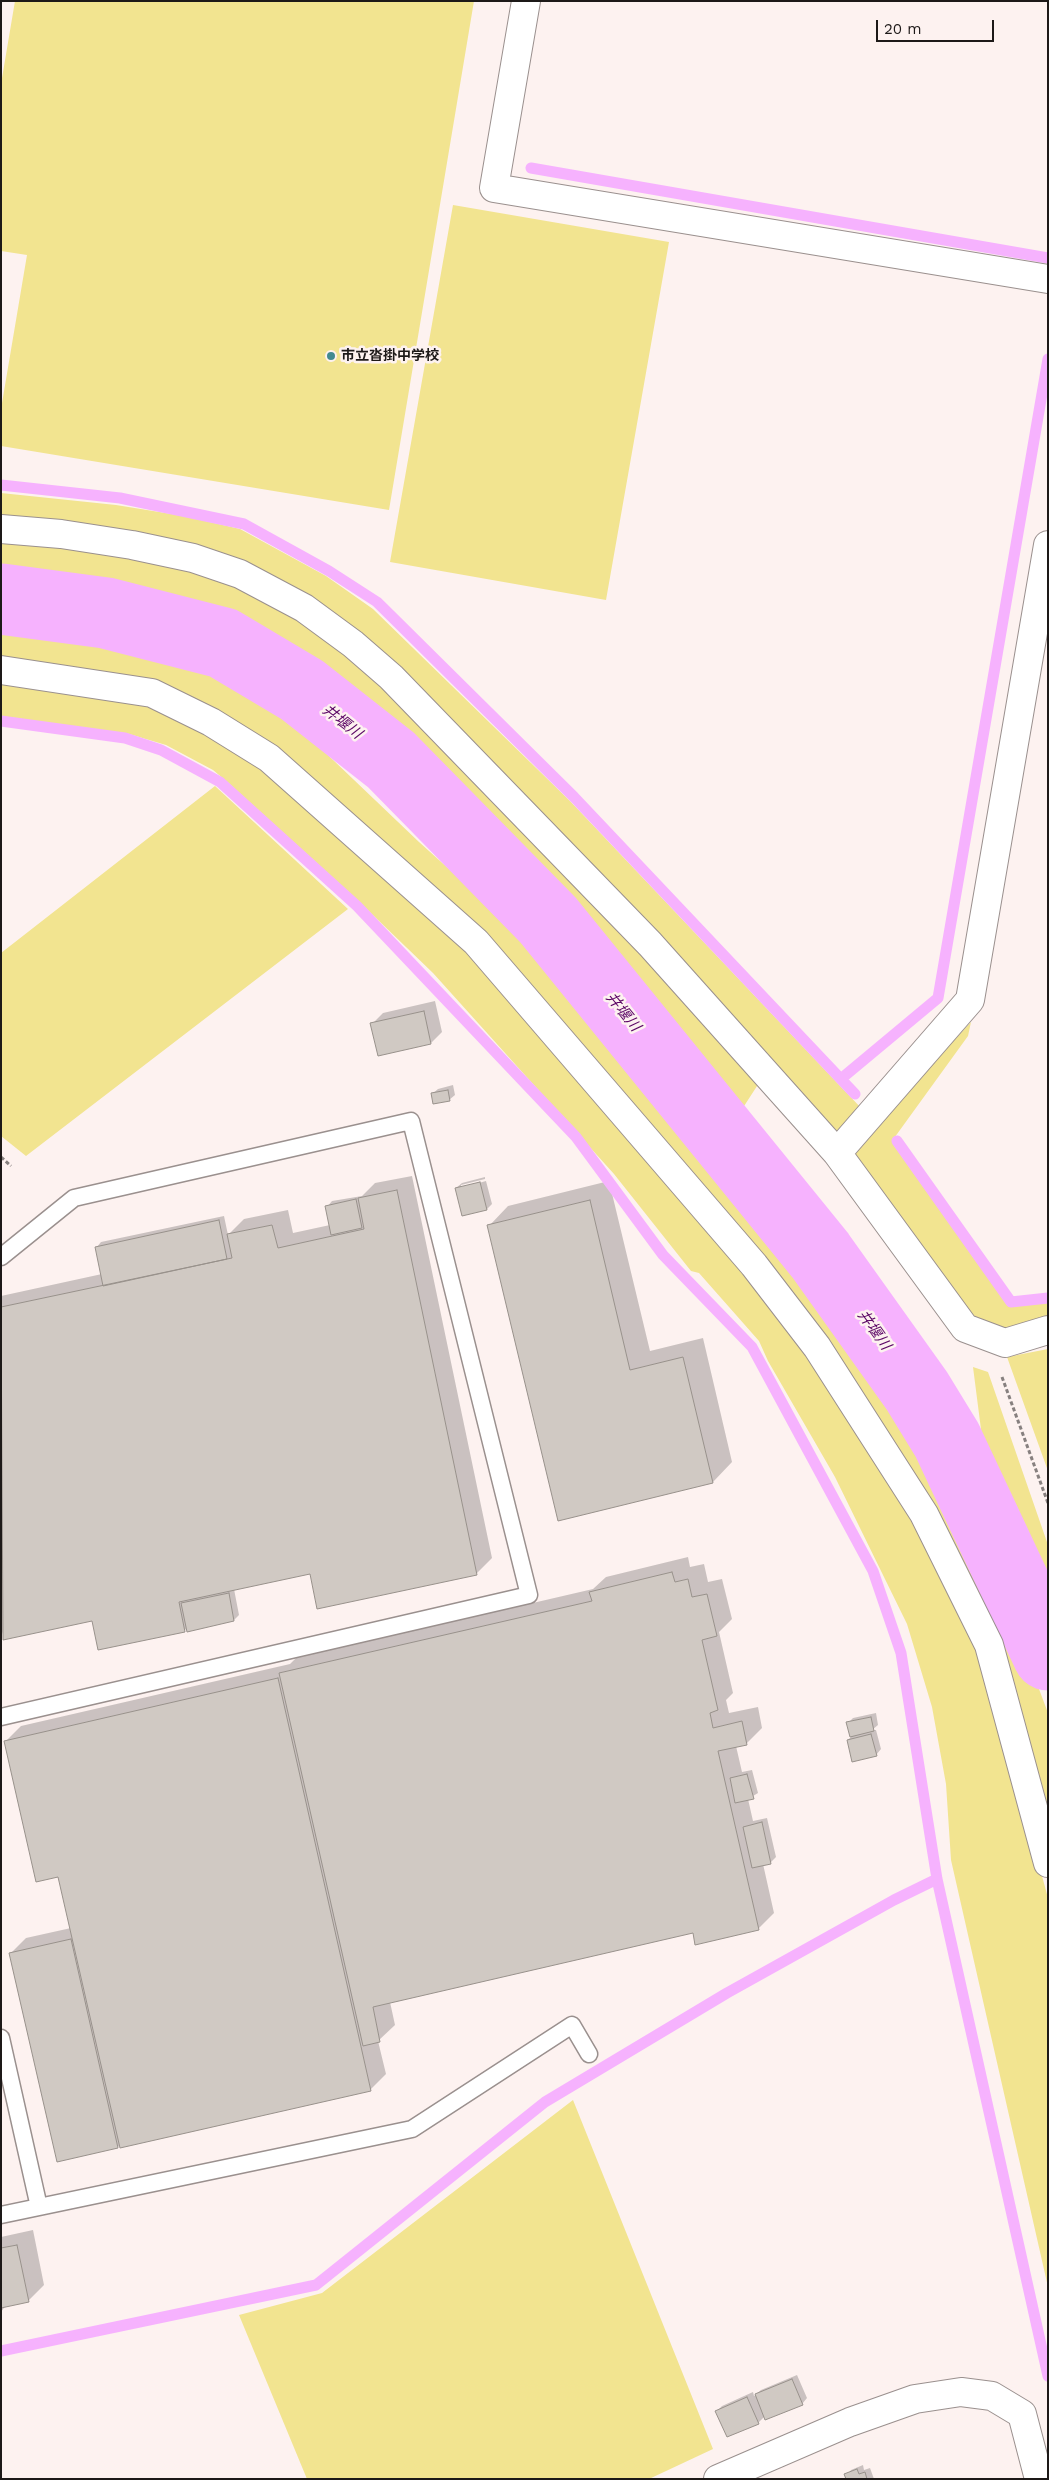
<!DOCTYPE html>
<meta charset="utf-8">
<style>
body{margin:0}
#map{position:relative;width:1049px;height:2480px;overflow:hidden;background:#fdf2f0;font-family:"Work Sans",sans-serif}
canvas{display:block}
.frame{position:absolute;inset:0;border:2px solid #1d1918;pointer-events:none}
.scale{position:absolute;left:876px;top:20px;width:118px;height:22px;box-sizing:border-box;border:2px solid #1d1918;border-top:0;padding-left:6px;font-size:15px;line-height:18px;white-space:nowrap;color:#1d1918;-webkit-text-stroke:4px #fdf2f0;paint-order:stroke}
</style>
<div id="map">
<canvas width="1049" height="2480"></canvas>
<div class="frame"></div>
<div class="scale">20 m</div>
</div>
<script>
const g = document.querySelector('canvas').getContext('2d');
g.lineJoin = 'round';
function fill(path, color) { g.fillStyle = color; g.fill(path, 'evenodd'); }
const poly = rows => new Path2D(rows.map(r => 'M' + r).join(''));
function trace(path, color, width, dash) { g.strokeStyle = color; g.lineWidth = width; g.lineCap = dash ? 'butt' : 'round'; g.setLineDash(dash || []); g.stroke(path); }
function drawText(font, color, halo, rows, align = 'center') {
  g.font = font + ' "Work Sans","Noto Sans JP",sans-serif'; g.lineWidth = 5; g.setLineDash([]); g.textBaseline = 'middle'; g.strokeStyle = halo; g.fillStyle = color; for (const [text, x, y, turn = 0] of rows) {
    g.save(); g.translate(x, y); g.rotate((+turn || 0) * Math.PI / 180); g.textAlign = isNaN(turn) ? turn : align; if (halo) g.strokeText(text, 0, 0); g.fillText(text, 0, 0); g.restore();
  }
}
const green = poly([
 [15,1,474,1,389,510,1,446,1,409,27,255,1,251,1,84],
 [453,205,669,242,606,600,390,562],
 [1,493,116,505,184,516,240,529,326,576,373,609,570,801,862,1109,843,1130,827,1132,318,603,1,520],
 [1,541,135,556,231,582,301,619,369,670,560,863,759,1083,735,1120,552,901,356,705,288,655,239,627,182,606,92,587,1,578],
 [1,623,94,636,188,659,287,716,419,842,520,933,697,1126,908,1403,957,1497,1000,1585,1048,1713,1048,1841,993,1641,704,1188,600,1064,481,935,251,734,1,660],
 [1,677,141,701,257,761,417,902,531,1016,758,1282,900,1495,956,1598,989,1681,1048,1898,1048,2287,951,1860,946,1784,932,1707,907,1624,835,1477,768,1361,759,1341,699,1273,691,1271,614,1174,433,973,352,895,225,780,213,770,166,745,129,734,1,716],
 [215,786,348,909,26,1156,1,1136,1,953],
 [971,1022,968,1036,892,1141,1009,1305,1047,1300,1048,1323,1012,1332,967,1320,857,1167,855,1147],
 [1048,1349,1048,1471,1007,1357],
 [973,1367,988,1372,1048,1545,1048,1588,983,1445],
 [573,2100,713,2449,649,2479,307,2479,239,2315,322,2293]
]);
const shadow = poly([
 [435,1001,442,1032,431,1043,372,1024,383,1013],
 [453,1085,455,1095,449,1100,432,1094,438,1089],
 [412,1176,492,1558,477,1573,318,1608,311,1573,234,1589,239,1615,234,1620,188,1630,187,1628,185,1630,93,1619,4,1638,1,1628,1,1296,102,1274,96,1248,101,1242,224,1216,228,1235,244,1219,288,1210,293,1233,330,1225,327,1207,332,1201,362,1196,375,1183],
 [485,1177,485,1179,461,1185,461,1188,486,1181,492,1204,487,1209,456,1188,462,1183],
 [609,1181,650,1351,703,1338,732,1462,713,1482,489,1226,508,1206],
 [688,1557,690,1567,704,1564,708,1582,722,1579,732,1619,719,1632,733,1693,726,1700,729,1713,758,1707,762,1728,746,1744,736,1746,742,1772,752,1770,758,1793,748,1799,753,1821,767,1818,776,1857,770,1863,763,1864,774,1913,758,1929,694,1932,390,2002,395,2025,378,2041,386,2074,370,2090,120,2145,118,2147,10,1954,26,1938,71,1928,59,1876,5,1742,21,1726,290,1664,296,1658,593,1589,606,1577],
 [876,1713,878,1725,872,1730,876,1730,881,1749,876,1755,848,1740,851,1737,848,1723,853,1718],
 [33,2230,44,2285,29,2300,6,2305,1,2312,1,2237],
 [797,2375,807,2398,802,2404,765,2416,758,2423,727,2436,717,2411,722,2406,753,2392,754,2396,761,2390],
 [863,2465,864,2470,870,2468,874,2479,844,2479,851,2470]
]);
const stream = poly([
 [531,168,1048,258],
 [1,485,120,498,244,524,329,571,377,602,574,797,855,1094],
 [1,721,125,738,161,750,220,782,357,906,576,1137,663,1255,752,1347,873,1571,901,1653,937,1879,1048,2376],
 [842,1078,938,998,1048,359],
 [897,1141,1011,1302,1048,1298],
 [1,2351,316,2285,545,2102,727,1993,894,1900,937,1879]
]);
const river = poly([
 [1,599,106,613,223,643,302,690,391,760,548,920,820,1255,917,1391,947,1440,1048,1655]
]);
const building = poly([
 [424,1011,431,1044,378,1056,370,1023,424,1011],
 [448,1090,450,1101,433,1104,431,1093,448,1090],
 [480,1182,487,1210,462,1216,455,1188,480,1182],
 [397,1190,477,1575,317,1609,310,1574,179,1602,185,1632,98,1650,92,1621,3,1640,1,1307,232,1258,227,1234,272,1225,278,1248,364,1229,358,1198,397,1190],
 [356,1199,362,1228,331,1235,325,1206,356,1199],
 [590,1200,630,1370,683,1357,713,1483,558,1521,487,1225,590,1200],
 [219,1220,227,1259,103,1286,95,1247,219,1220],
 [672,1572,675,1582,688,1579,692,1597,707,1594,717,1636,702,1640,718,1710,710,1713,713,1728,742,1721,747,1745,718,1751,759,1930,695,1945,693,1933,373,2007,380,2042,363,2046,279,1673,592,1601,589,1592,672,1572],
 [229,1593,234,1621,187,1632,181,1603,229,1593],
 [278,1678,371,2091,120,2148,58,1877,36,1882,4,1741,278,1678],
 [871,1717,874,1731,850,1737,846,1722,871,1717],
 [871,1734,877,1756,852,1762,847,1740,871,1734],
 [747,1774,754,1799,735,1803,730,1778,747,1774],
 [762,1822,771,1864,752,1868,743,1827,762,1822],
 [71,1939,118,2148,57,2162,9,1953,71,1939],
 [17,2245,29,2302,1,2308,1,2248,17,2245],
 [792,2379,803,2405,765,2420,755,2394,792,2379],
 [747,2397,759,2424,727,2437,715,2411,747,2397],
 [857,2469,859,2474,865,2472,867,2479,846,2479,844,2474,857,2469]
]);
const path = poly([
 [1,1157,11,1166],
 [1002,1377,1048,1503]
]);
const lane = poly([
 [1,1257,74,1198,411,1121,529,1595,1,1717],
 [1,2038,39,2207],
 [1,2215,412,2129,572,2025,589,2054]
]);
const street = poly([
 [526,1,494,188,1048,279],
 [1,529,61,534,132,545,193,558,240,574,304,608,353,644,391,677,650,944,837,1153,965,1328,1005,1343,1048,1330],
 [1,670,152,693,211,722,269,758,476,942,754,1265,817,1347,924,1514,989,1645,1048,1863],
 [837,1153,970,1000,1048,545],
 [718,2479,850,2422,915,2399,961,2392,992,2396,1022,2414,1039,2479]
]);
const markers = [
 [331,356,5,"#428a90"]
];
const poiNames = [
 ["市立沓掛中学校",341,356]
];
const waterNames = [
 ["井堰川",342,722,38],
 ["井堰川",623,1012,51],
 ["井堰川",874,1330,54]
];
fill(green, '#f2e490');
fill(shadow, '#0003');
trace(stream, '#f6b2fe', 11);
trace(river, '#f6b2fe', 71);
fill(building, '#d0c9c3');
trace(building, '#98918b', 1);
trace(lane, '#9a908e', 19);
trace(street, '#9a908e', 30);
trace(path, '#87807f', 3, [4, 2.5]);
trace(lane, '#fff', 16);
trace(street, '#fff', 28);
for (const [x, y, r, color] of markers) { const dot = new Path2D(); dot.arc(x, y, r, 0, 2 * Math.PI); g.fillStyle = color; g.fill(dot); trace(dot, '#fdf2f0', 2); }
drawText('bold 14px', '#1d1918', '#fdf2f0', poiNames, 'left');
drawText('italic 15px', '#5b0665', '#fdf2f0', waterNames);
</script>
